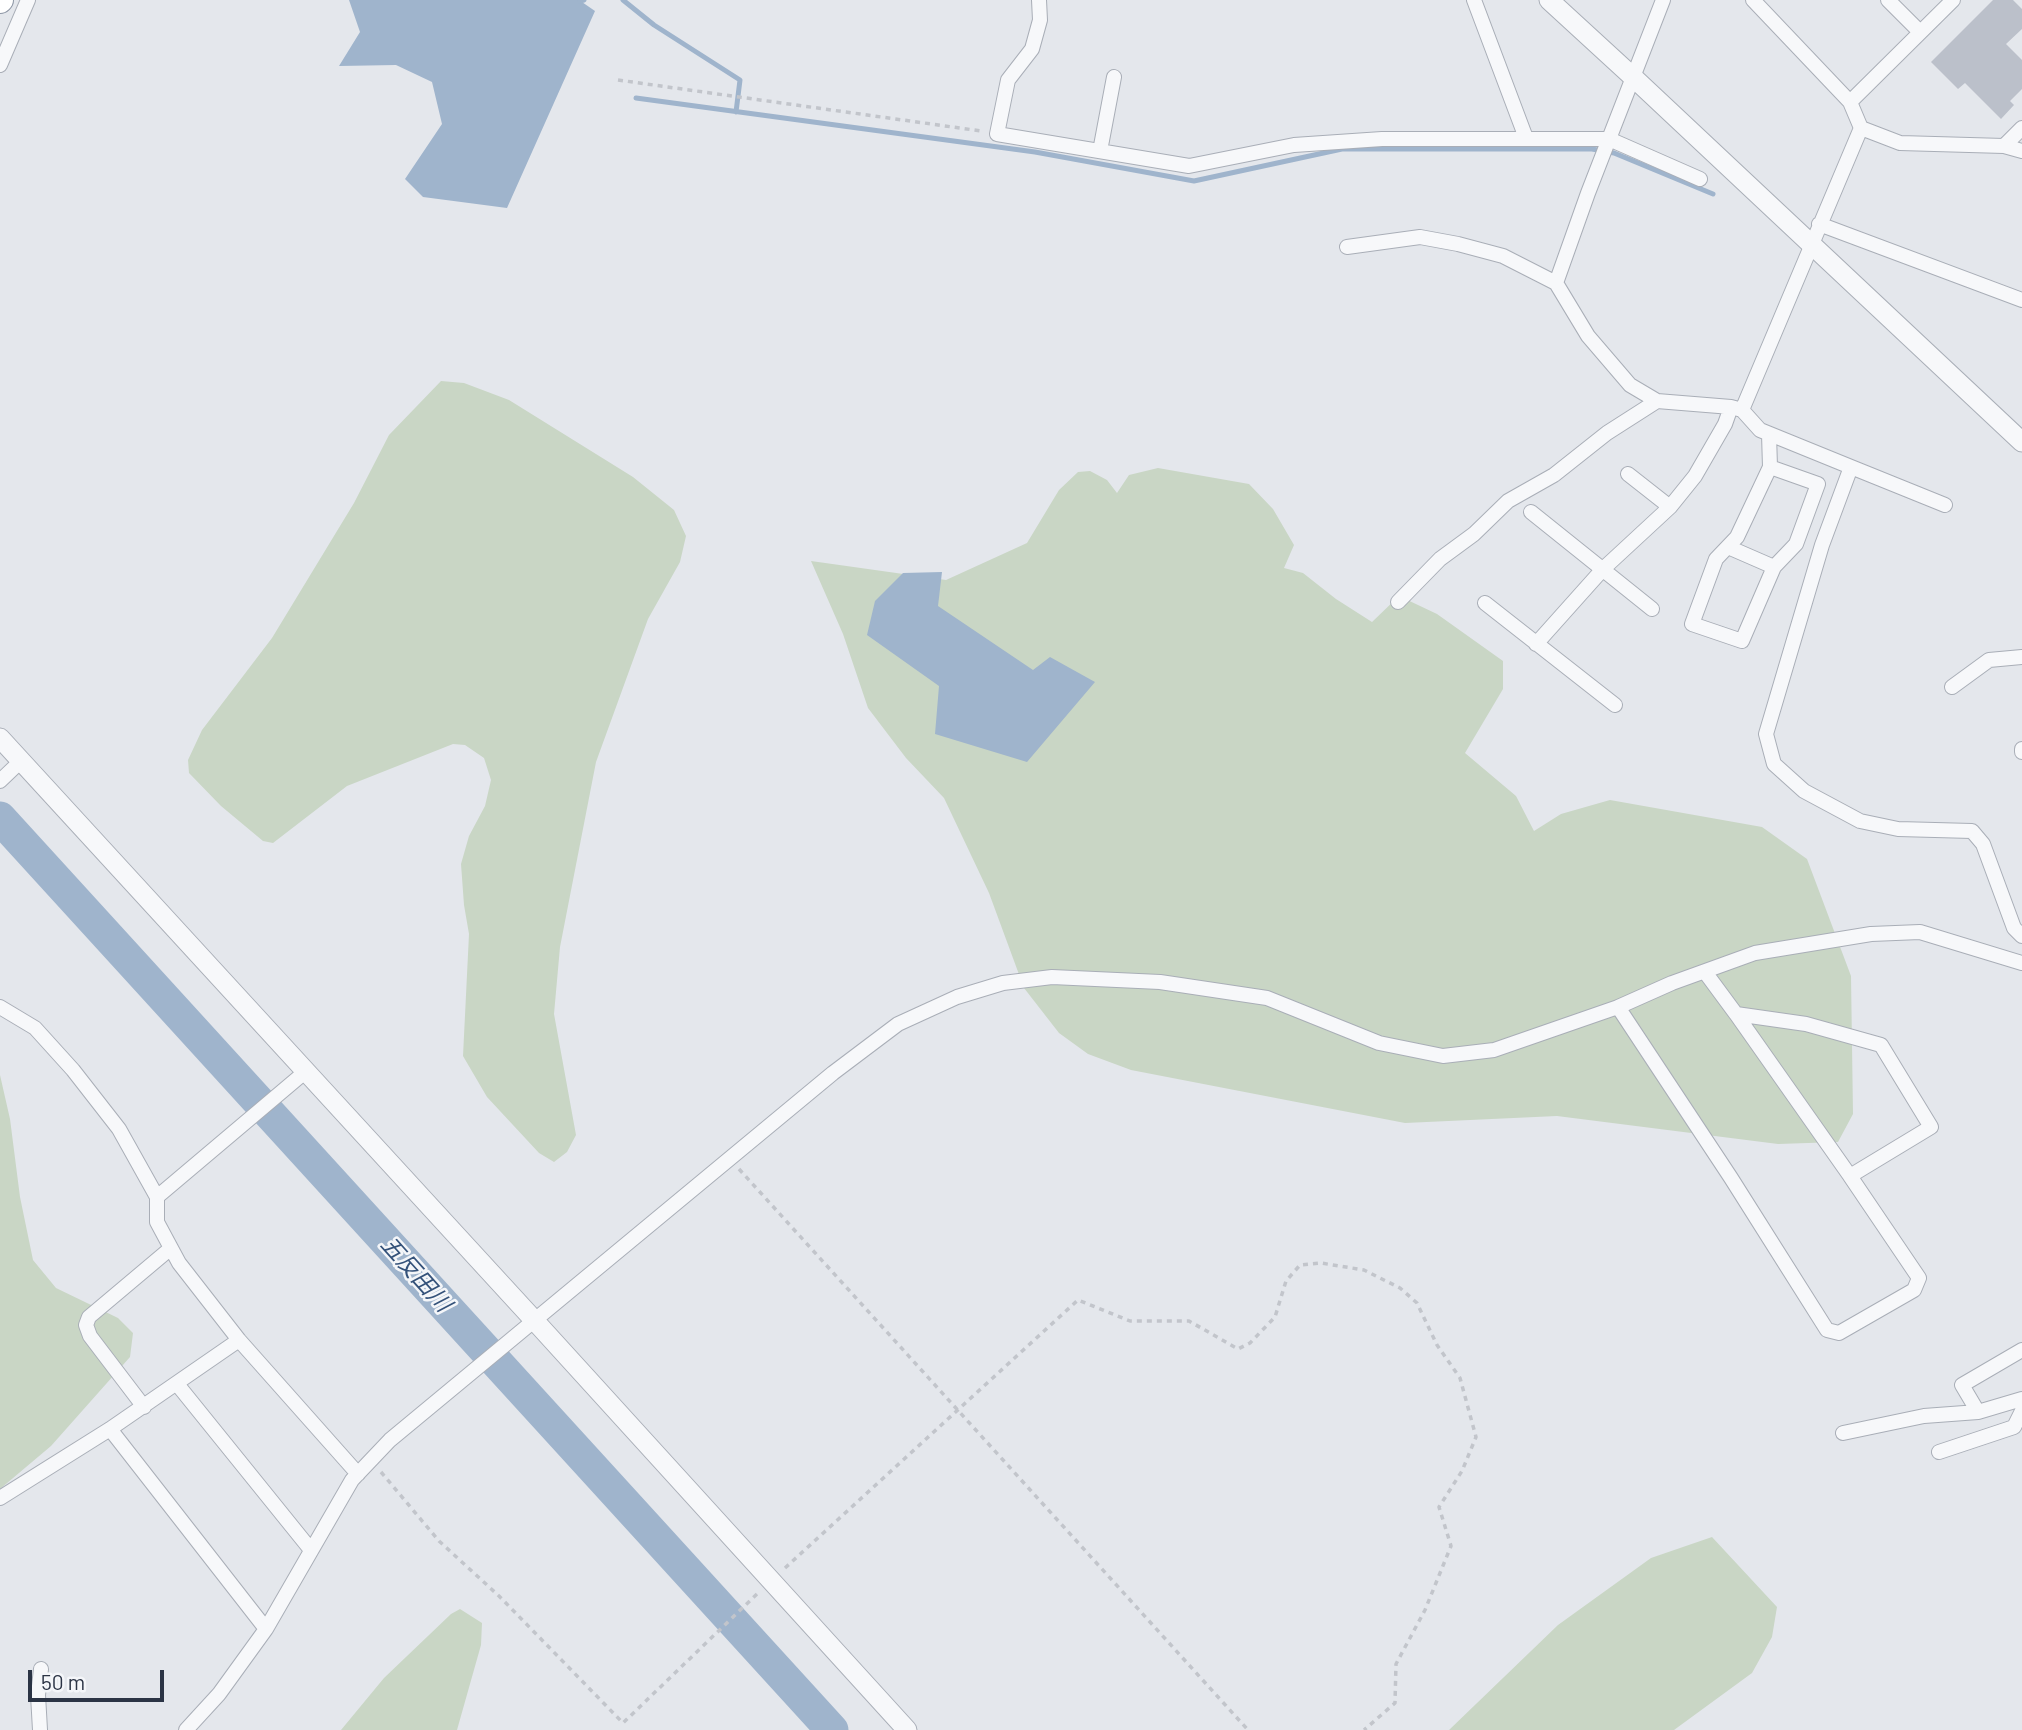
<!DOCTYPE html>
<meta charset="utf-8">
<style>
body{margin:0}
#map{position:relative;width:2022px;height:1730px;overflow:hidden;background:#e4e7ec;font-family:Barlow,sans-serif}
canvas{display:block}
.scale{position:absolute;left:28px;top:1670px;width:136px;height:32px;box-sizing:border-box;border:4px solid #2b3445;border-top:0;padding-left:9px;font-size:21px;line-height:24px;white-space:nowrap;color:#2b3445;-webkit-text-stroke:5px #f4f6f9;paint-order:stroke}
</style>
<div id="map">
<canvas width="2022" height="1730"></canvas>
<div class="scale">50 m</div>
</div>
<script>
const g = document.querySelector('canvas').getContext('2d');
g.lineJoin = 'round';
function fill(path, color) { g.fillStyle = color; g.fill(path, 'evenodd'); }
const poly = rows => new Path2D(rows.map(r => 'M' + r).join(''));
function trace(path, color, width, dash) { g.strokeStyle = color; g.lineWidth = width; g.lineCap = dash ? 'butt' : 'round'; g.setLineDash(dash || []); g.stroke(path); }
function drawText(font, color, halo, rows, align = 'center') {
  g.font = font + ' Barlow,"Noto Sans JP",sans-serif'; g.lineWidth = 5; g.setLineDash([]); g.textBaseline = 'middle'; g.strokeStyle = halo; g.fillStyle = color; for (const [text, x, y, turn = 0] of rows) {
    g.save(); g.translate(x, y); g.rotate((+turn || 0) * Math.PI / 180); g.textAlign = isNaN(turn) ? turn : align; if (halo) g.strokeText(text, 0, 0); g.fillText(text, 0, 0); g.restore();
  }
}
const green = poly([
 [441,381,464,383,509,400,633,477,674,510,686,536,680,562,648,619,596,762,560,947,554,1014,576,1135,567,1152,554,1162,539,1153,487,1097,463,1056,469,934,464,905,461,864,469,836,485,806,491,780,484,758,465,745,453,744,347,786,273,843,263,841,221,806,189,773,188,760,202,730,272,638,354,503,389,435],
 [1158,468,1249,484,1273,509,1294,545,1284,568,1303,573,1336,599,1372,622,1399,596,1437,614,1503,661,1503,689,1465,753,1516,796,1534,831,1561,814,1610,800,1762,827,1807,859,1851,976,1853,1114,1838,1142,1778,1144,1557,1116,1405,1123,1131,1070,1088,1054,1059,1033,1024,988,989,893,944,798,906,758,868,708,843,634,811,561,946,580,1027,543,1059,490,1078,472,1090,471,1107,480,1117,493,1129,475],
 [0,1075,10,1119,20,1197,33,1260,56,1288,118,1318,133,1333,130,1357,51,1446,0,1489],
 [1712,1537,1777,1607,1772,1637,1752,1673,1674,1730,1449,1730,1558,1625,1651,1558],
 [460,1609,482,1623,481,1645,457,1730,341,1730,384,1678,451,1614]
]);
const water = poly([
 [349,0,579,0,595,11,507,208,423,197,405,179,442,124,432,82,396,65,339,66,360,32],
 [942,572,938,606,1033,670,1050,657,1095,682,1027,762,935,734,939,686,867,635,875,601,903,573]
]);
const stream = poly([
 [623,0,654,25,740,80,736,112],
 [580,1,584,0],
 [636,98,1035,152,1194,181,1342,149,1592,149,1614,153,1713,194]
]);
const river = poly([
 [0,818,832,1730]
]);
const building = poly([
 [1993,0,2013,0,2022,9,2022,29,2006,44,2022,60,2022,89,2010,101,2014,105,2001,119,1965,83,1958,89,1931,62]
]);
const path = poly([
 [618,80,981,131],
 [739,1169,1248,1730],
 [381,1472,439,1541,499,1596,623,1723,759,1592],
 [785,1568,1078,1300,1130,1321,1189,1321,1238,1349,1250,1343,1275,1317,1286,1281,1300,1265,1321,1263,1364,1270,1400,1288,1417,1303,1437,1345,1460,1378,1476,1437,1462,1471,1439,1507,1451,1546,1425,1610,1396,1664,1395,1703,1364,1730]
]);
const minor = poly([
 [1039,0,1040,20,1032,49,1008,80,997,134,1189,166,1294,145,1382,139,1609,139,1700,179],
 [1474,0,1526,138],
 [1663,0,1588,193,1556,283,1588,336,1630,385,1657,401,1731,407,1742,410,1760,430,1851,467,1822,545,1766,734,1774,764,1804,791,1860,821,1898,829,1972,831,1983,844,2014,928,2022,936],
 [1888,0,1920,32],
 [0,65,28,0],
 [1850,102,1953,0],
 [1861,128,1900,143,2004,146,2022,151],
 [2004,146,2022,128],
 [1100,151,1114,77],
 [1819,224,2022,300],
 [1347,247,1420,237,1458,244,1503,256,1556,283],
 [1742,410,1861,128,1850,102,1753,0],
 [1769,434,1770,467,1737,537,1716,559,1692,624,1742,641,1774,567,1796,544,1818,484,1770,467],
 [1851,467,1945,505],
 [1628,474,1670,507],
 [1531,512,1652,609],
 [1728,547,1774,567],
 [1398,602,1440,559,1474,534,1508,501,1554,475,1607,433,1657,401],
 [1485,603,1615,705],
 [1536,644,1603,569,1670,507,1695,476,1725,424,1731,407],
 [1952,687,1989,660,2022,657],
 [2022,749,2022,752],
 [0,781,22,760],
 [0,1007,35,1028,73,1070,119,1129,157,1197],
 [1618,1007,1731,1178,1827,1330,1839,1333,1914,1290,1919,1278,1850,1176,1931,1127,1881,1045,1806,1024,1736,1014,1705,972],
 [1736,1014,1850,1176],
 [305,1072,157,1197,157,1222,179,1263,239,1340,358,1474],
 [2022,1350,1962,1385,1978,1412,2022,1399],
 [177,1384,311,1550],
 [144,1407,90,1336,86,1325,89,1317,171,1248],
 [110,1429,266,1629],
 [1843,1433,1924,1416,1978,1412],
 [1939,1452,2014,1427,2022,1411],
 [0,1498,110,1429,239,1340],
 [40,1730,38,1695,41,1669],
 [186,1730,219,1694,266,1629,352,1480,390,1440,833,1073,898,1024,957,997,1003,983,1052,977,1160,982,1267,998,1379,1043,1443,1056,1494,1050,1618,1007,1672,983,1755,953,1871,934,1920,932,2022,963]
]);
const tertiary = poly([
 [1549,0,1634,78,2022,442],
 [0,738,534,1320,907,1730]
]);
const trunk = poly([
 [0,1,1,0]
]);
const waterNames = [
 ["五反田川",416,1274,48]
];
fill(green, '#c9d6c5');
fill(water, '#9fb4cc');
trace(stream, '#9fb4cc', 5);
trace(river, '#9fb4cc', 33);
fill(building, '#bbc0ca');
trace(minor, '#a9aeb7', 16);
trace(tertiary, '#a9aeb7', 21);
trace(trunk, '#8b94a3', 26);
trace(path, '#c2c5cb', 3.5, [5, 5]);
trace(minor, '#f7f8fa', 14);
trace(tertiary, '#f7f8fa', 19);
trace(trunk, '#fff', 24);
drawText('italic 23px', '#34527a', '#f4f6f9', waterNames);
</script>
